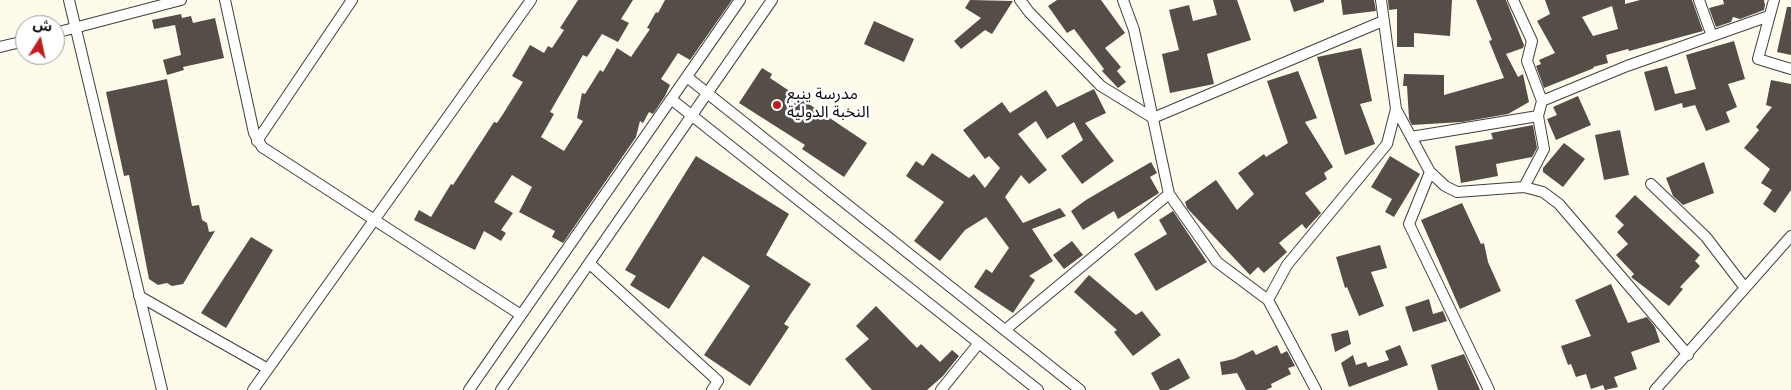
<!DOCTYPE html>
<meta charset="utf-8">
<style>
body{margin:0}
#map{position:relative;width:1791px;height:390px;overflow:hidden;background:#fffbea;font-family:Spectral,"Noto Sans Arabic",serif}
canvas{display:block}
.north{position:absolute;left:15px;top:15px;width:50px;height:50px;box-sizing:border-box;background:#fff;border:1px solid #9e9e9e;border-radius:50%;rotate:10deg;font-size:14px;font-weight:700;line-height:20px;text-align:center;color:#0c0c0c}
.north::after{content:'';display:block;margin:auto;width:18px;height:22px;background:#c6191f;clip-path:polygon(50% 0,100% 100%,50% 72%,0 100%)}
</style>
<div id="map">
<canvas width="1791" height="390"></canvas>
<div class="north">ش</div>
</div>
<script>
const g = document.querySelector('canvas').getContext('2d');
g.lineJoin = 'round';
function fill(path, color) { g.fillStyle = color; g.fill(path, 'evenodd'); }
const poly = rows => new Path2D(rows.map(r => 'M' + r).join(''));
function trace(path, color, width, dash) { g.strokeStyle = color; g.lineWidth = width; g.lineCap = dash ? 'butt' : 'round'; g.setLineDash(dash || []); g.stroke(path); }
function drawText(font, color, halo, rows, align = 'center') {
  g.font = font + ' Spectral,"Noto Sans Arabic",serif'; g.lineWidth = 5; g.setLineDash([]); g.textBaseline = 'middle'; g.strokeStyle = halo; g.fillStyle = color; for (const [text, x, y, turn = 0] of rows) {
    g.save(); g.translate(x, y); g.rotate((+turn || 0) * Math.PI / 180); g.textAlign = isNaN(turn) ? turn : align; if (halo) g.strokeText(text, 0, 0); g.fillText(text, 0, 0); g.restore();
  }
}
const building = poly([
 [578,0,633,0,621,19,629,23,618,42,602,34,587,57,583,55,550,112,554,114,541,137,564,151,583,121,577,118,582,93,585,94,600,70,603,72,617,48,631,57,650,29,647,28,656,12,658,13,665,0,732,0,690,60,678,53,661,79,670,85,665,96,653,114,649,112,643,123,640,121,636,137,563,243,552,237,555,231,519,212,532,187,512,175,494,202,513,213,501,230,506,233,501,241,484,231,475,250,414,220,419,210,431,217,451,184,453,185,494,122,497,123,503,114,523,82,512,76,530,45,544,53,548,46,552,48,564,30,560,28],
 [970,0,1013,1,992,34,985,30,961,49,954,41,981,18,965,8],
 [1057,0,1101,0,1125,33,1105,48,1121,67,1117,71,1126,82,1118,88,1102,71,1104,69,1074,29,1067,33,1048,6],
 [1213,0,1237,0,1251,40,1207,54,1214,84,1170,93,1162,54,1179,50,1169,10,1189,5,1193,21,1217,15],
 [1290,0,1324,0,1324,2,1294,12],
 [1341,0,1374,0,1376,11,1343,15],
 [1388,0,1452,0,1450,36,1414,33,1414,47,1397,47,1397,9,1389,10],
 [1476,0,1506,0,1524,45,1523,48,1506,54,1518,77,1523,74,1529,102,1508,114,1462,122,1412,125,1409,119,1407,86,1403,86,1404,74,1444,75,1444,95,1504,78,1489,41,1492,40],
 [1545,0,1625,0,1625,4,1640,0,1692,0,1703,31,1629,51,1628,49,1606,55,1608,63,1593,67,1594,68,1544,88,1536,66,1541,64,1539,60,1555,53,1537,21,1550,14],
 [1612,6,1618,29,1593,36,1582,17],
 [1723,0,1764,0,1765,5,1764,10,1740,19,1733,17,1731,22,1716,27,1709,8,1724,4],
 [1787,7,1791,7,1791,55,1777,52],
 [181,14,182,18,191,16,193,23,215,18,224,58,183,67,184,70,167,75,163,60,181,55,175,25,154,29,152,20],
 [874,21,914,39,904,62,864,44],
 [1734,41,1745,79,1728,84,1737,107,1726,112,1730,122,1706,131,1695,105,1683,108,1682,103,1655,111,1644,72,1667,66,1675,94,1696,89,1686,55],
 [1361,48,1372,101,1360,104,1375,144,1345,155,1317,57],
 [762,68,772,74,770,78,867,143,844,177,802,149,805,145,739,103],
 [1298,71,1317,118,1305,122,1333,167,1324,173,1327,179,1305,193,1321,213,1306,229,1302,224,1279,243,1287,252,1264,273,1258,267,1250,275,1187,208,1185,202,1216,180,1237,210,1254,194,1238,173,1264,154,1266,157,1288,143,1267,81],
 [167,79,192,206,199,205,202,220,207,223,209,232,215,231,183,284,172,286,167,283,158,285,149,279,129,175,124,176,106,92],
 [1771,80,1791,84,1791,190,1775,213,1763,204,1772,190,1761,183,1770,169,1744,148,1759,130,1756,127,1772,107,1766,105],
 [1094,89,1106,113,1085,123,1114,161,1082,184,1061,156,1083,140,1074,122,1047,139,1036,121,1018,134,1047,170,1029,184,1021,175,1005,197,1023,223,1060,208,1066,216,1032,229,1053,261,1029,276,1035,280,1013,313,974,287,986,269,992,273,1009,248,986,217,965,230,940,261,914,241,944,202,906,176,916,161,923,166,932,153,969,178,974,174,985,188,1000,168,989,156,985,159,963,130,1002,102,1010,113,1046,90,1057,107],
 [1578,96,1591,125,1556,140,1547,119,1557,115,1553,107],
 [1533,125,1537,148,1532,157,1496,164,1498,176,1461,183,1455,146,1493,139,1491,133],
 [1620,130,1629,175,1604,180,1595,135],
 [1564,143,1585,159,1563,187,1543,172,1543,168],
 [696,156,789,214,766,255,811,284,784,324,789,327,750,386,704,355,750,286,703,256,669,309,630,285,636,276,625,270],
 [1390,156,1420,174,1394,217,1385,212,1392,199,1371,187],
 [1151,162,1157,173,1150,177,1159,193,1118,219,1114,211,1083,230,1071,211,1086,200],
 [1704,162,1714,193,1683,205,1673,196,1666,178],
 [1635,195,1700,255,1695,261,1700,266,1680,287,1683,289,1669,306,1631,277,1634,274,1616,255,1628,244,1617,232,1624,225,1615,216],
 [1462,203,1481,244,1484,243,1488,262,1501,291,1460,309,1421,220],
 [1173,211,1207,262,1156,291,1134,254,1167,234,1159,220],
 [251,237,273,250,226,328,201,313],
 [1072,241,1083,255,1064,269,1053,255],
 [1380,245,1387,268,1371,272,1384,306,1359,316,1347,287,1345,288,1336,257],
 [1089,275,1136,315,1142,311,1161,335,1133,356,1114,332,1117,330,1074,292],
 [1611,284,1628,323,1647,317,1655,327,1660,342,1631,352,1637,369,1614,377,1618,387,1605,390,1603,385,1591,389,1586,374,1576,377,1571,364,1568,365,1561,346,1591,336,1575,300],
 [1429,299,1433,314,1443,311,1447,321,1413,332,1405,307],
 [876,306,917,348,921,344,940,362,952,350,959,356,943,376,927,390,872,390,845,359,869,339,856,326],
 [1348,330,1351,344,1335,352,1331,334],
 [1277,345,1281,354,1287,351,1295,366,1288,368,1291,374,1271,384,1272,387,1266,390,1246,390,1237,373,1222,375,1220,362,1234,359,1253,350,1256,355],
 [1400,345,1408,365,1349,387,1341,363,1353,355,1356,365,1366,362,1368,367,1389,360,1385,351],
 [1464,354,1480,390,1438,390,1431,365],
 [1179,358,1190,378,1168,390,1160,390,1151,373]
]);
const minor = poly([
 [69,0,162,390],
 [225,0,254,133,262,147,521,315],
 [1020,0,1029,12,1101,86,1153,118,1383,21],
 [1123,0,1134,30,1169,194,1217,262,1268,300],
 [1381,0,1396,109,1430,172],
 [1513,0,1532,41,1527,61,1542,101,1538,116],
 [1699,0,1712,36],
 [1774,0,1758,59,1791,69],
 [55,33,181,0],
 [0,47,25,41],
 [687,77,1080,390],
 [671,99,1038,390],
 [1542,101,1627,66,1769,16],
 [1411,137,1538,116,1544,149,1524,187],
 [257,141,352,0],
 [1651,184,1706,237,1745,288],
 [589,263,718,381,712,390],
 [139,296,268,369],
 [1005,330,1169,194],
 [253,390,531,0],
 [469,390,740,0],
 [501,390,772,0],
 [941,390,979,343],
 [1316,390,1268,300,1287,265,1387,144,1396,109],
 [1489,390,1409,224,1430,172,1445,186,1457,192,1524,187,1543,192,1559,204,1688,355],
 [1655,390,1791,236]
]);
const markers = [
 [777,105,5,"#c6191f"]
];
const poiNames = [
 ["مدرسة ينبع",787,96],
 ["النخبة الدولية",787,114]
];
fill(building, '#554d47');
trace(minor, '#3f3f3f', 12);
trace(minor, '#fff', 10);
for (const [x, y, r, color] of markers) { const dot = new Path2D(); dot.arc(x, y, r, 0, 2 * Math.PI); g.fillStyle = color; g.fill(dot); trace(dot, '#fff', 2); }
drawText('16px', '#0c0c0c', '#fff', poiNames, 'left');
</script>
